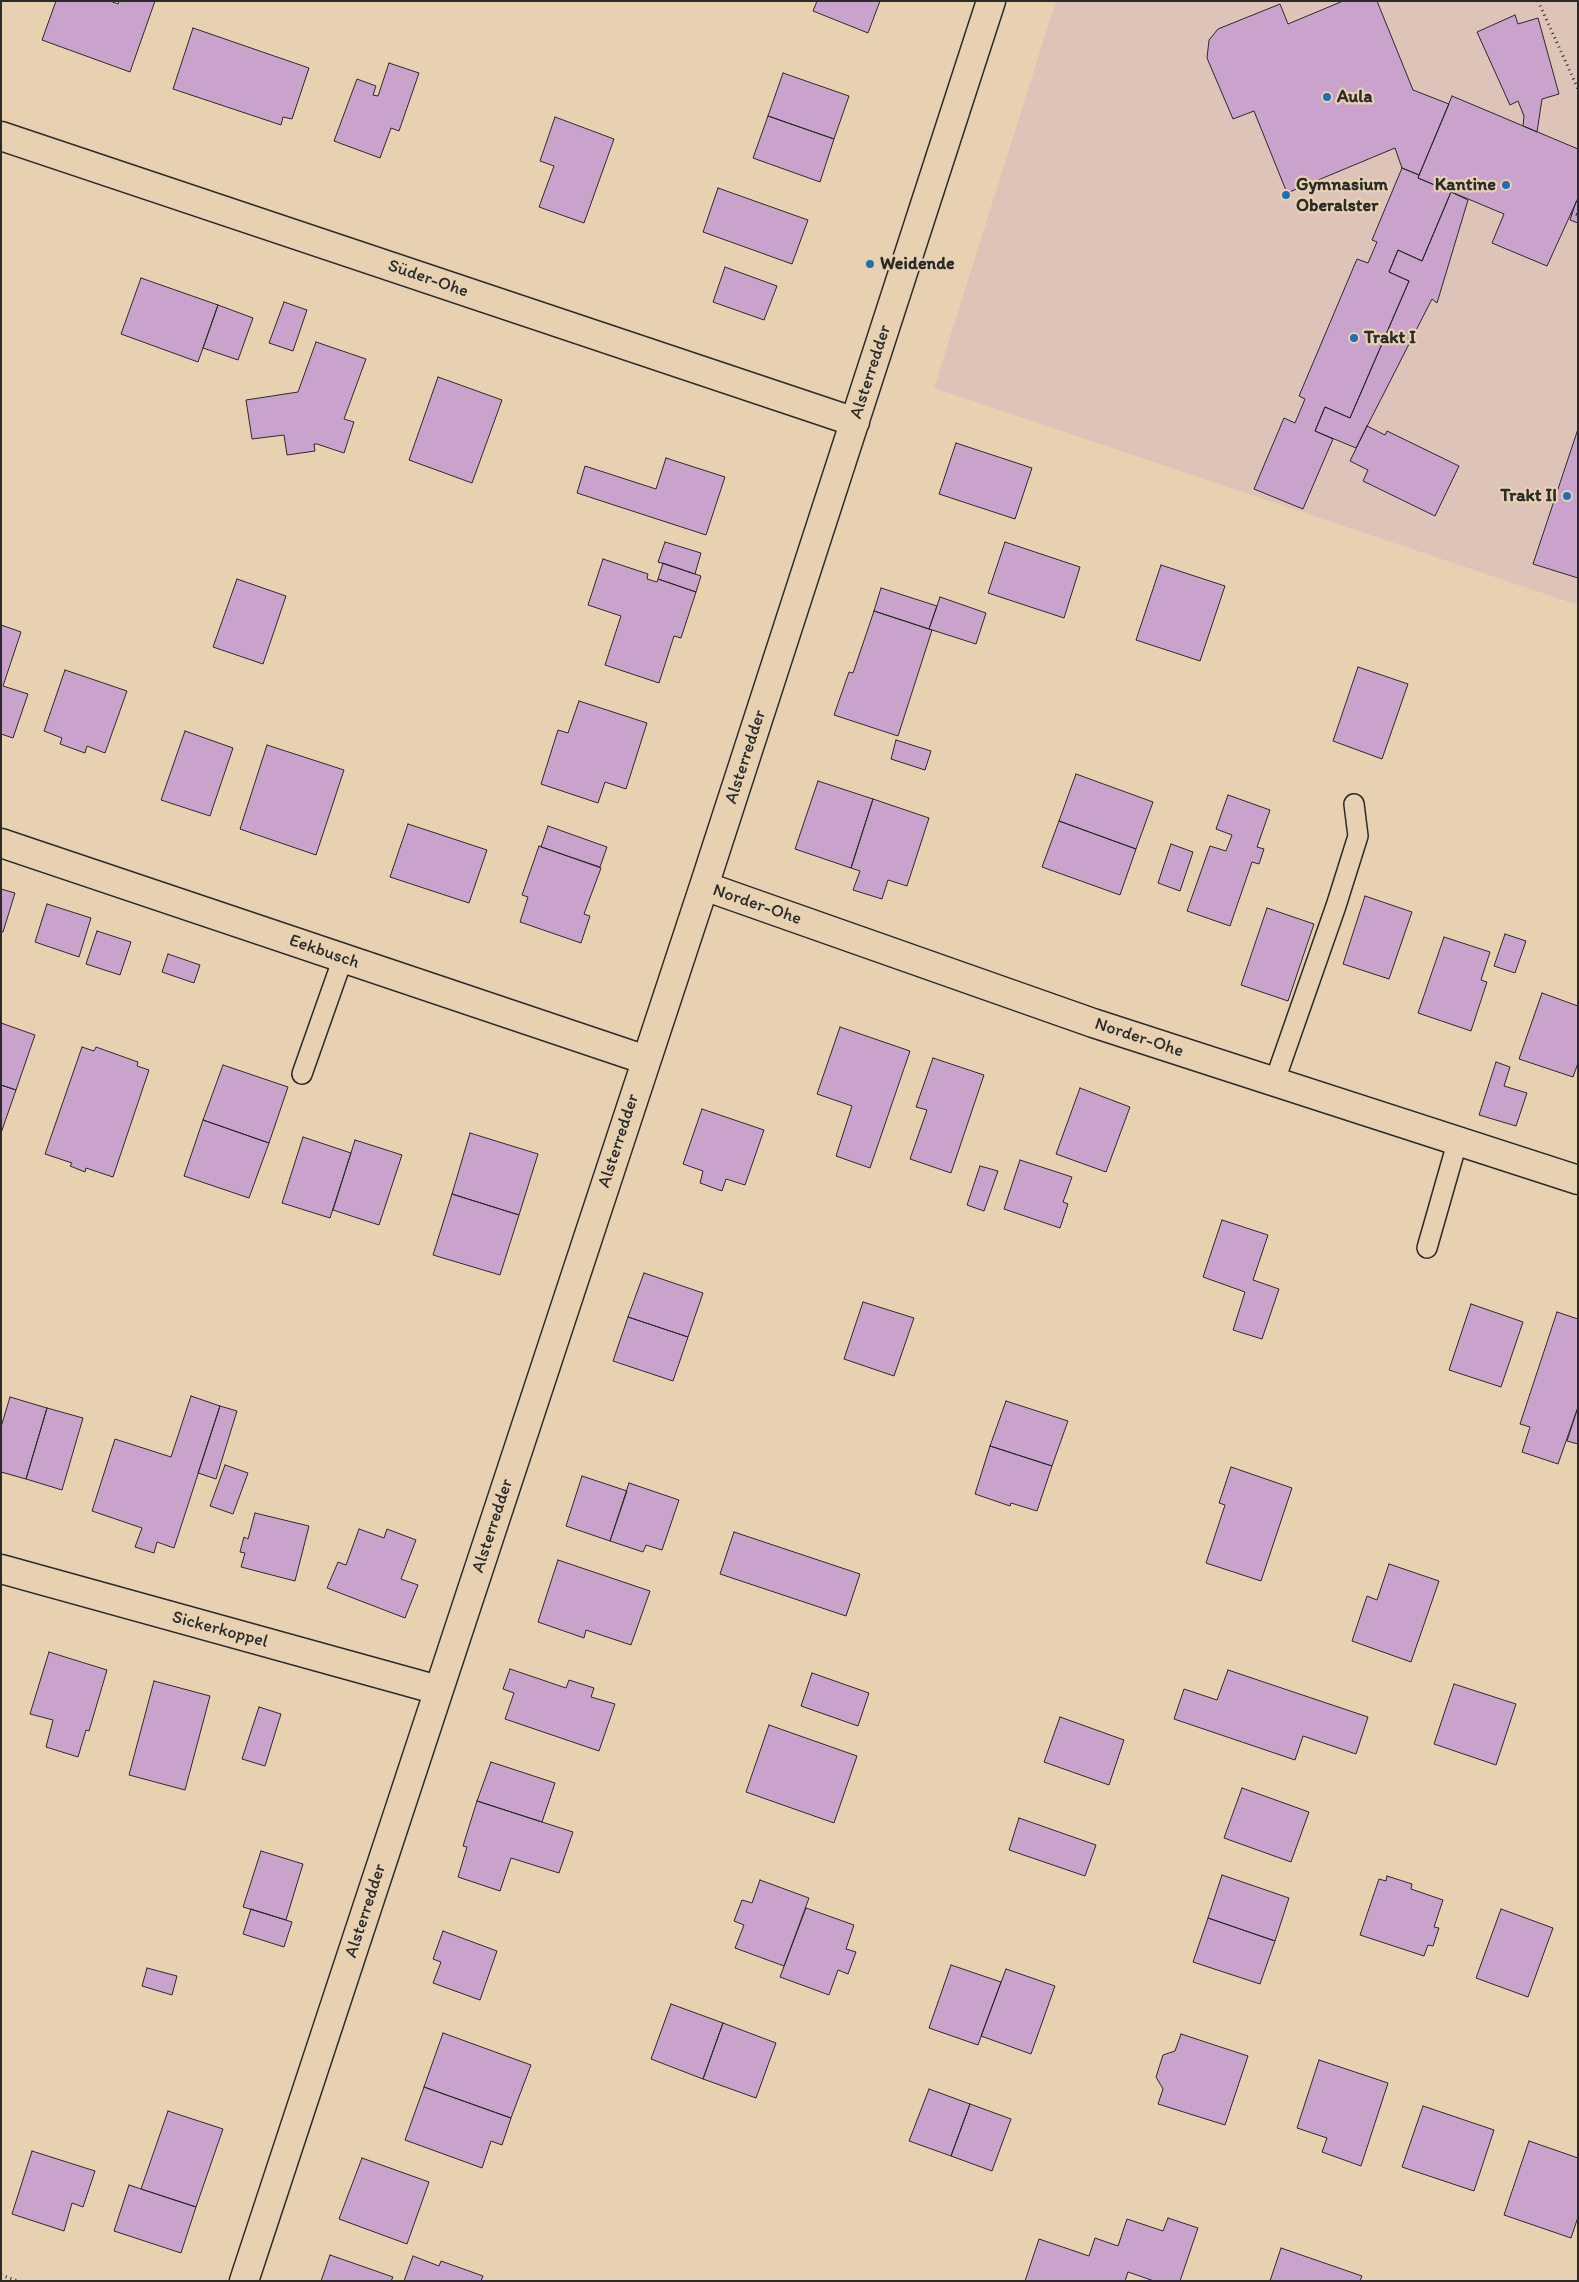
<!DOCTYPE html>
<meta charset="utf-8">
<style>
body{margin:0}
#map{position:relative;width:1579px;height:2282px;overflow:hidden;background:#e7d1b1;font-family:Itim,sans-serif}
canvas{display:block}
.frame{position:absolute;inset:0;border:2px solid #2b2b2b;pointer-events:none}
</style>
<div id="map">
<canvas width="1579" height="2282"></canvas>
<div class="frame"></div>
</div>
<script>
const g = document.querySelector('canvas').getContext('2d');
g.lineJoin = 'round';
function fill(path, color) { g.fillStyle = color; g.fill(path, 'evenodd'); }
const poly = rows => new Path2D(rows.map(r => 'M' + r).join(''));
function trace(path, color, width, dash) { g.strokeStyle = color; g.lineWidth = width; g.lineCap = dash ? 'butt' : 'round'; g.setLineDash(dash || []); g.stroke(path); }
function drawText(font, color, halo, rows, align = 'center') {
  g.font = font + ' Itim,sans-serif'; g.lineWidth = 4.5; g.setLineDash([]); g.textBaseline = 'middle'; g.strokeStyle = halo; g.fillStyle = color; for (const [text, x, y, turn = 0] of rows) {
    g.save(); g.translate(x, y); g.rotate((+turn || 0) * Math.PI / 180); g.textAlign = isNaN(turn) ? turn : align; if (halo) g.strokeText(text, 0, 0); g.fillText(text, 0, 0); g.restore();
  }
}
const built = poly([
 [1056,1,1578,1,1578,605,934,388]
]);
const building = poly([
 [56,1,110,1,118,4,119,1,155,1,130,72,42,40,56,1],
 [817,1,880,1,868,33,813,11,817,1],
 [1343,1,1377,1,1413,90,1449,104,1419,175,1402,168,1395,148,1287,193,1254,111,1233,119,1207,58,1209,40,1218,29,1280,4,1288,24,1343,1],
 [1515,15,1518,24,1538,18,1559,94,1542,99,1537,132,1523,126,1524,116,1518,101,1510,105,1477,32,1515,15],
 [193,28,309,68,292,119,283,117,281,125,173,89,193,28],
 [389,63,419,73,399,131,391,128,380,158,334,141,357,79,376,86,373,95,378,96,389,63],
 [783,73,849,96,834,139,768,116,783,73],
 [1452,96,1578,149,1578,198,1547,266,1492,243,1504,214,1418,178,1452,96],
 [768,116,834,139,820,182,753,158,768,116],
 [555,117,614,139,584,223,539,207,554,166,540,161,555,117],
 [1402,168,1419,175,1418,178,1451,192,1422,261,1398,250,1389,272,1409,281,1350,418,1325,407,1315,431,1333,439,1303,509,1254,489,1284,418,1295,423,1305,399,1299,396,1357,259,1368,263,1377,242,1372,240,1402,168],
 [718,188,808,220,792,264,703,232,718,188],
 [1451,192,1468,200,1437,303,1432,299,1356,448,1315,431,1325,407,1350,418,1409,281,1389,272,1398,250,1422,261,1451,192],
 [1576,202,1578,202,1578,223,1570,220,1576,202],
 [725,267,777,286,764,320,713,302,725,267],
 [141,278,218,305,198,362,121,334,141,278],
 [284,302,307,310,293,351,269,343,284,302],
 [218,305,253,318,238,360,203,348,218,305],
 [316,342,366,359,344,419,354,422,344,453,317,444,314,444,315,451,287,455,284,435,252,439,246,400,298,392,316,342],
 [438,377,502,400,472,483,409,460,438,377],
 [1367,426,1385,435,1387,431,1459,466,1435,516,1363,481,1368,470,1350,461,1367,426],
 [1578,429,1578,578,1533,564,1578,429],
 [956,443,1032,468,1015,519,939,494,956,443],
 [666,458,725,477,706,535,577,493,585,466,656,489,666,458],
 [665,542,701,553,695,574,658,562,665,542],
 [1005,542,1080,567,1064,618,988,593,1005,542],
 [603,559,648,574,647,579,657,582,658,579,696,592,681,638,674,636,659,683,605,665,621,616,588,605,603,559],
 [663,563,701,576,696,592,658,579,663,563],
 [1161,565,1225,586,1200,661,1136,640,1161,565],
 [237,579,286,596,263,664,213,647,237,579],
 [881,588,937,606,929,629,874,611,881,588],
 [940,597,986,613,976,644,929,629,940,597],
 [874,611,932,630,898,736,834,715,849,672,853,673,874,611],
 [1,625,21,632,3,686,28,694,13,738,1,734,1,625],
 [1358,667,1408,684,1382,759,1333,741,1358,667],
 [65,670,127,691,105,753,87,746,85,753,60,744,62,738,44,731,65,670],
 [579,701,647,723,626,789,605,782,598,803,541,784,558,730,568,733,579,701],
 [185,731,233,748,210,816,161,800,185,731],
 [896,740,931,751,925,770,891,759,896,740],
 [267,745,344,770,316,855,240,829,267,745],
 [1076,774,1153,802,1136,849,1059,821,1076,774],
 [818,781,873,799,851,868,795,849,818,781],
 [1228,795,1270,810,1257,847,1264,849,1259,864,1252,862,1230,926,1187,911,1210,846,1226,851,1232,835,1216,829,1228,795],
 [873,799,929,818,907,886,888,880,882,899,853,890,860,871,851,868,873,799],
 [1059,821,1136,849,1120,895,1042,867,1059,821],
 [408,824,487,850,469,903,390,877,408,824],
 [548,826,607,847,600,867,541,847,548,826],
 [1171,844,1193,852,1180,891,1158,883,1171,844],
 [539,846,601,868,584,914,590,916,581,943,520,922,528,897,522,895,539,846],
 [1,889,15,893,3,932,1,932,1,889],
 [1365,896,1412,912,1389,979,1343,964,1365,896],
 [47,904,91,918,79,957,35,942,47,904],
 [1267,908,1314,924,1288,1001,1241,985,1267,908],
 [97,931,131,942,120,975,86,964,97,931],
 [1505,934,1526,941,1515,973,1494,966,1505,934],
 [1444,937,1490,952,1481,980,1487,982,1471,1031,1418,1013,1444,937],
 [168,954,200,965,194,983,162,972,168,954],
 [1542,993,1578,1006,1578,1063,1573,1077,1519,1059,1542,993],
 [1,1023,35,1035,16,1090,1,1085,1,1023],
 [840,1027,910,1051,870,1168,836,1156,852,1106,817,1094,840,1027],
 [82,1047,94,1051,96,1047,138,1062,137,1066,149,1070,113,1177,86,1168,85,1172,70,1166,72,1163,45,1154,82,1047],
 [933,1058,984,1075,951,1173,910,1159,927,1110,916,1107,933,1058],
 [1496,1062,1510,1067,1504,1086,1527,1093,1516,1126,1479,1115,1496,1062],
 [223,1065,288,1087,269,1143,203,1120,223,1065],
 [1,1085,16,1090,1,1133,1,1085],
 [1080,1088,1130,1107,1106,1172,1056,1154,1080,1088],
 [702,1109,764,1130,745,1185,726,1179,722,1191,700,1183,703,1171,683,1164,702,1109],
 [203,1120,269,1143,249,1198,184,1176,203,1120],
 [470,1133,538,1154,519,1215,452,1194,470,1133],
 [303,1137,351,1153,330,1218,282,1203,303,1137],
 [355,1140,402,1155,379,1225,333,1210,355,1140],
 [1020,1160,1072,1177,1063,1202,1068,1204,1060,1228,1004,1209,1020,1160],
 [980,1166,998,1171,984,1211,967,1205,980,1166],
 [452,1194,519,1215,500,1275,433,1255,452,1194],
 [1222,1220,1268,1235,1253,1280,1279,1289,1262,1339,1233,1330,1245,1292,1203,1277,1222,1220],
 [644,1273,703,1293,688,1337,628,1317,644,1273],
 [863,1302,914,1318,894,1376,844,1359,863,1302],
 [1471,1304,1523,1322,1501,1387,1449,1370,1471,1304],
 [1557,1312,1578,1319,1578,1407,1558,1464,1522,1452,1530,1427,1520,1424,1557,1312],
 [628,1317,688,1337,673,1381,613,1361,628,1317],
 [191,1396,220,1406,174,1548,157,1542,154,1553,135,1547,142,1528,92,1511,115,1439,171,1457,191,1396],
 [10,1397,47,1408,26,1479,1,1472,1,1427,10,1397],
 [1006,1401,1068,1421,1052,1466,990,1446,1006,1401],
 [220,1406,237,1411,216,1479,198,1473,220,1406],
 [1578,1407,1578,1444,1567,1441,1578,1407],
 [47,1408,83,1418,62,1490,26,1479,47,1408],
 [990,1446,1052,1466,1037,1511,1011,1503,1010,1506,975,1494,990,1446],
 [225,1465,248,1473,233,1514,210,1506,225,1465],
 [1231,1467,1292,1488,1261,1581,1206,1563,1225,1505,1219,1503,1231,1467],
 [582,1476,627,1491,610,1541,566,1526,582,1476],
 [629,1483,679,1500,662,1550,646,1545,643,1552,610,1541,629,1483],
 [255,1513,309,1526,295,1581,241,1567,245,1553,240,1552,244,1537,248,1539,255,1513],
 [359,1529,384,1538,387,1529,416,1540,401,1579,418,1585,405,1618,327,1588,338,1562,346,1565,359,1529],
 [734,1532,860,1574,846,1616,720,1574,734,1532],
 [558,1560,650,1591,631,1645,586,1630,584,1638,538,1622,558,1560],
 [1389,1564,1439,1581,1411,1662,1352,1641,1367,1596,1377,1600,1389,1564],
 [49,1652,107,1670,89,1731,86,1730,78,1757,46,1747,53,1720,30,1714,49,1652],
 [510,1669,566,1688,569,1680,594,1688,591,1697,615,1704,599,1751,505,1719,514,1693,503,1689,510,1669],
 [1228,1670,1368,1717,1356,1754,1303,1736,1295,1760,1174,1719,1184,1689,1217,1700,1228,1670],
 [812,1673,869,1693,858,1726,801,1706,812,1673],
 [154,1681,210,1696,185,1790,129,1775,154,1681],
 [1454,1684,1516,1704,1496,1765,1434,1744,1454,1684],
 [259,1707,281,1714,265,1766,242,1759,259,1707],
 [1060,1717,1124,1740,1109,1785,1044,1762,1060,1717],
 [769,1725,857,1756,834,1823,746,1792,769,1725],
 [491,1762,555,1783,542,1822,477,1801,491,1762],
 [1242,1788,1309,1812,1291,1862,1224,1838,1242,1788],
 [477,1801,573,1832,559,1873,511,1858,500,1891,458,1877,467,1847,463,1846,477,1801],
 [1019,1818,1096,1845,1085,1876,1009,1850,1019,1818],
 [261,1851,303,1864,286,1920,243,1907,261,1851],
 [1222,1875,1289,1898,1275,1941,1208,1918,1222,1875],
 [1387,1876,1412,1884,1411,1889,1443,1900,1434,1927,1439,1928,1433,1946,1428,1945,1424,1956,1360,1935,1379,1879,1386,1881,1387,1876],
 [760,1880,809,1898,784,1966,735,1948,744,1925,734,1921,742,1900,752,1903,760,1880],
 [806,1908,854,1925,846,1949,856,1952,848,1974,838,1970,829,1995,780,1977,806,1908],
 [251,1909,292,1922,284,1947,243,1934,251,1909],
 [1501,1909,1553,1928,1528,1997,1476,1978,1501,1909],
 [1208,1918,1275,1941,1260,1984,1193,1962,1208,1918],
 [443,1931,497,1951,480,2000,433,1983,441,1962,433,1959,443,1931],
 [951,1965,1001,1982,978,2045,929,2028,951,1965],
 [147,1968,177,1976,172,1995,142,1986,147,1968],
 [1006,1969,1055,1986,1031,2054,981,2036,1006,1969],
 [671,2004,723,2023,703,2079,651,2059,671,2004],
 [723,2023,776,2043,756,2098,703,2079,723,2023],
 [443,2033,531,2065,511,2118,424,2087,443,2033],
 [1181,2034,1248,2056,1225,2125,1158,2104,1163,2089,1156,2077,1163,2055,1175,2051,1181,2034],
 [1319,2060,1388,2083,1361,2166,1322,2152,1327,2138,1297,2128,1319,2060],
 [424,2087,511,2118,502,2145,491,2141,482,2168,405,2140,424,2087],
 [929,2089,970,2104,951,2156,909,2141,929,2089],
 [970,2104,1011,2119,992,2171,951,2156,970,2104],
 [1423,2106,1494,2130,1474,2191,1402,2167,1423,2106],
 [168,2111,223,2129,196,2207,141,2189,168,2111],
 [1529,2141,1578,2158,1578,2217,1571,2238,1504,2215,1529,2141],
 [32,2151,95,2171,83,2207,72,2203,64,2231,12,2214,32,2151],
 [362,2158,429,2182,407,2244,339,2219,362,2158],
 [129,2185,196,2207,181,2253,114,2231,129,2185],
 [1168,2218,1198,2228,1180,2281,1154,2281,1128,2272,1125,2281,1025,2281,1039,2239,1089,2256,1095,2238,1118,2246,1127,2219,1163,2231,1168,2218],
 [1281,2248,1362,2276,1360,2281,1270,2281,1281,2248],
 [330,2255,393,2277,391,2281,321,2281,330,2255],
 [413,2256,439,2266,441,2261,483,2276,481,2281,404,2281,413,2256]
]);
const path = poly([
 [1538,1,1578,89],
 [1571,213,1578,215],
 [1,2275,18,2281]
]);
const service = poly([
 [302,1074,343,958],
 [1274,1083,1336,906,1358,836,1354,804],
 [1427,1248,1457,1143]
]);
const minor = poly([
 [1,136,855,422],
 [1,843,646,1060],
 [704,886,1093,1023,1578,1180],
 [1,1569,438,1690],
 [244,2281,704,886,991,1]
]);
const markers = [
 [1327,97,5,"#1f6fb2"],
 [1506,185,5,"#1f6fb2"],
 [1286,195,5,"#1f6fb2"],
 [870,264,5,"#1f6fb2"],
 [1354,338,5,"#1f6fb2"],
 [1567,496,5,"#1f6fb2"]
];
const poiNames = [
 ["Aula",1337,97],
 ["Gymnasium",1296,185],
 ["Oberalster",1296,206],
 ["Kantine",1496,185,"right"],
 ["Weidende",880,264],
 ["Trakt I",1364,338],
 ["Trakt II",1557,496,"right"]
];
const streetNames = [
 ["Süder-Ohe",428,279,19],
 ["Alsterredder",871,372,-72],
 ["Alsterredder",746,757,-72],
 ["Norder-Ohe",757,905,19],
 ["Eekbusch",324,952,19],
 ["Norder-Ohe",1139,1038,18],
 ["Alsterredder",619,1141,-72],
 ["Alsterredder",493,1526,-72],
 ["Sickerkoppel",220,1630,15],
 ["Alsterredder",366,1911,-72]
];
fill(built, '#dec3b9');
fill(building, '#c9a3cb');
trace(building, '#2b2b2b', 1);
trace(service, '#2b2b2b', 22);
trace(minor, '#2b2b2b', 31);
trace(path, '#2b2b2b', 3, [1, 4]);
trace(service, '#e7d1b1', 19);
trace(minor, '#e7d1b1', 28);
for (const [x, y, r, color] of markers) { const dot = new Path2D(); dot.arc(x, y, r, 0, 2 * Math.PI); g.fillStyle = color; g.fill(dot); trace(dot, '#e7d1b1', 2); }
drawText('bold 18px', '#2b2b2b', '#e7d1b1', poiNames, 'left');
drawText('18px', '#2b2b2b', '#e7d1b1', streetNames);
</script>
